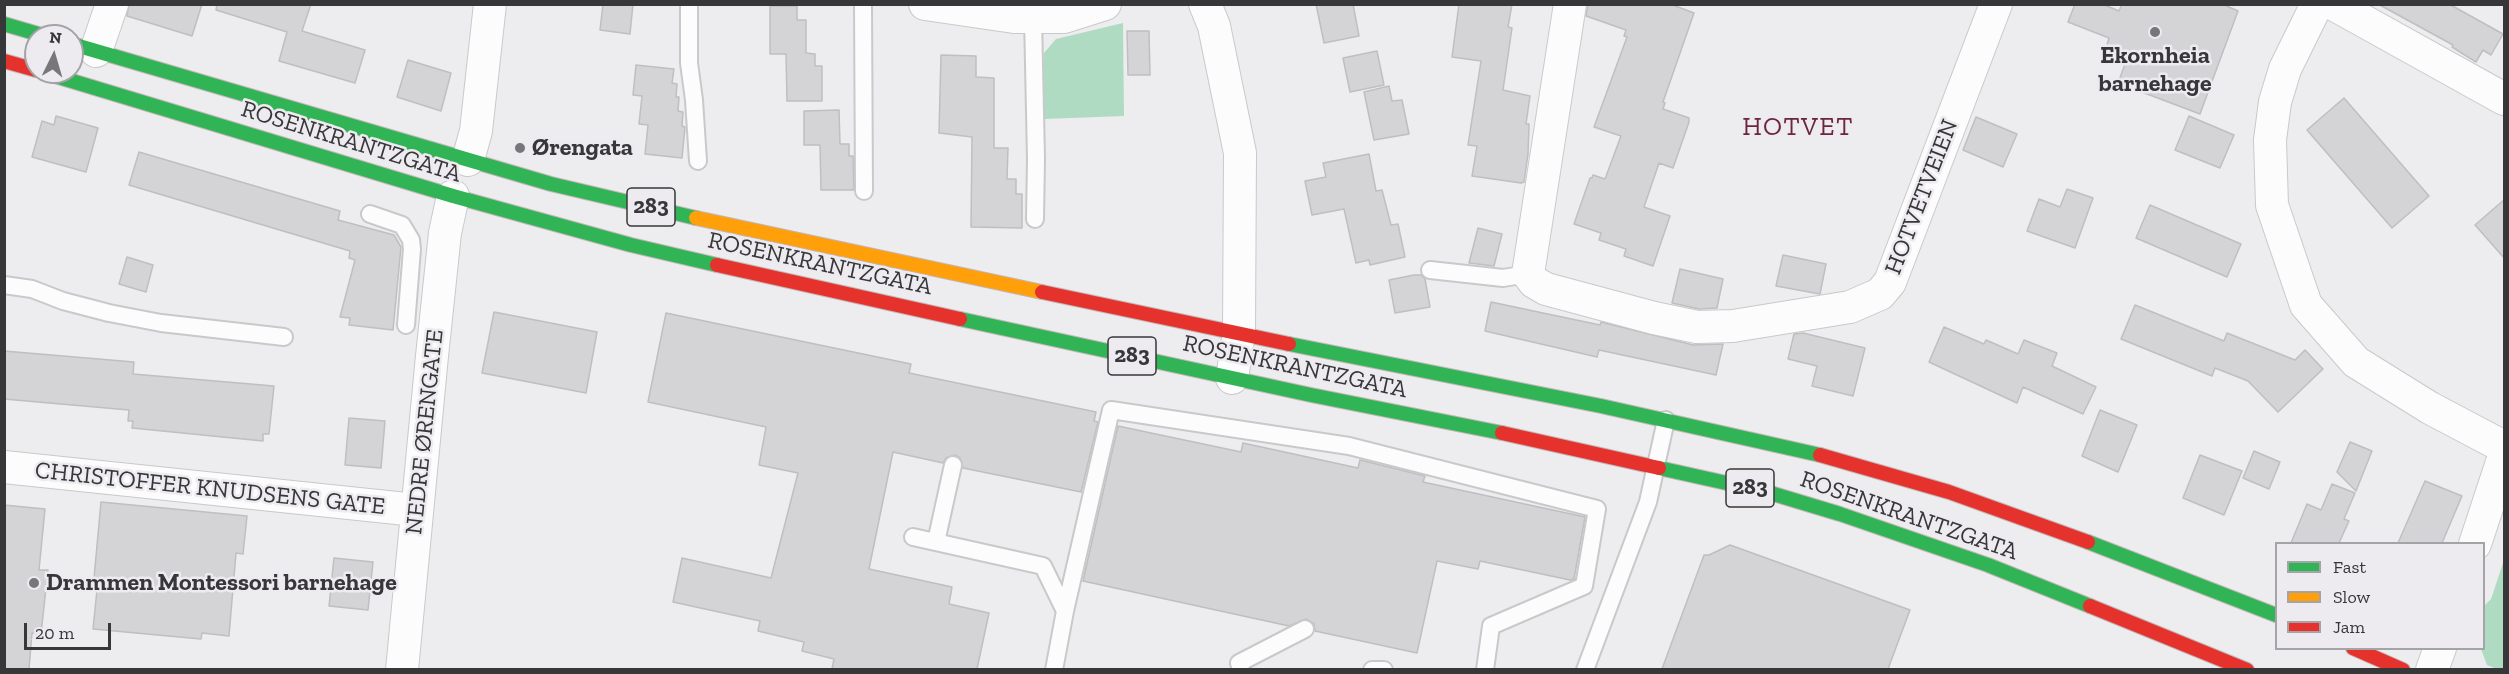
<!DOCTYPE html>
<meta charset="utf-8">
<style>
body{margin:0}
#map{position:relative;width:2509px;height:674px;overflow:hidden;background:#edecef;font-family:"Zilla Slab",serif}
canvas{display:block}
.frame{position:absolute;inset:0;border:6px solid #373739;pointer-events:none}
.legend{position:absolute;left:2275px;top:542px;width:210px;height:108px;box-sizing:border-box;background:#edebf0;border:2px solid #a4a3a7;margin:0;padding:8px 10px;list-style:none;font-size:18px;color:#373739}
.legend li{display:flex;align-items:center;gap:12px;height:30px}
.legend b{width:30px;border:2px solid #a4a3a7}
.north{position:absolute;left:24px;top:24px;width:60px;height:60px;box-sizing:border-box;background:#edebf0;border:2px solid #a4a3a7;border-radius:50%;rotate:5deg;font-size:16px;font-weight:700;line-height:24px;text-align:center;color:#373739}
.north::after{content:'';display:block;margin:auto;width:21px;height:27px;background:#777679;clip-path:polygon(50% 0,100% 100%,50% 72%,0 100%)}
.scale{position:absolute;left:24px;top:623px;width:87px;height:27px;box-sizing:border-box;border:3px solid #373739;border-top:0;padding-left:8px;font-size:18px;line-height:21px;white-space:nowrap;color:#373739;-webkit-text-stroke:4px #edebf0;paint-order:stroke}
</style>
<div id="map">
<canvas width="2509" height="674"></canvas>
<div class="frame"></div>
<ul class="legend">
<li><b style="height:8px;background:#30b455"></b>Fast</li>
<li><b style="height:8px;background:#ff9f0a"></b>Slow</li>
<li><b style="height:8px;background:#e5322d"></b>Jam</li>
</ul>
<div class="north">N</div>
<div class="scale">20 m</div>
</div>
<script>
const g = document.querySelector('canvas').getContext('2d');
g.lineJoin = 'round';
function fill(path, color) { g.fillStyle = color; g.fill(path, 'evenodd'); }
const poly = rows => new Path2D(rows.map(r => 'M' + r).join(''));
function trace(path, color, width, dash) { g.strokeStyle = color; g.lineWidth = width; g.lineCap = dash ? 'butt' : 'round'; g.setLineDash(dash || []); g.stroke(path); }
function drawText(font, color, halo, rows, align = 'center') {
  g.font = font + ' "Zilla Slab",serif'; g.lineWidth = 5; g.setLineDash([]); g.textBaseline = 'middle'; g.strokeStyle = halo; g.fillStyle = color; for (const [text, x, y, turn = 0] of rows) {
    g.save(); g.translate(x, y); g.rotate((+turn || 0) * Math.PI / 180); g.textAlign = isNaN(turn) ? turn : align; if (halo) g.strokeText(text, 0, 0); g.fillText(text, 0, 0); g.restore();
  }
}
const green = poly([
 [1123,23,1124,116,1044,119,1044,53,1056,39],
 [2504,560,2504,669,2497,669,2487,665,2481,649,2484,648,2484,606,2491,599]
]);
const building = poly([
 [129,4,202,4,192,36,127,16,129,4],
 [217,4,311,4,302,31,365,50,355,83,279,61,287,32,216,10,217,4],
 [603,4,633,4,630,34,600,30,603,4],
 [1316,4,1353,4,1359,36,1324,43,1316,4],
 [1459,4,1512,4,1508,27,1512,28,1503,90,1530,96,1526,124,1529,124,1528,154,1524,182,1521,183,1472,176,1477,146,1468,145,1481,61,1452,57,1459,4],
 [1588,4,1670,4,1694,13,1663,102,1665,103,1663,109,1689,118,1689,122,1673,168,1659,163,1644,207,1670,216,1653,266,1624,256,1626,249,1599,240,1601,233,1574,224,1590,178,1592,178,1593,175,1605,179,1621,136,1594,127,1627,37,1624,36,1626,30,1586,16,1588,4],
 [2075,4,2102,4,2119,11,2122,4,2222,4,2238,11,2200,114,2118,83,2128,56,2106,48,2109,38,2068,22,2075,4],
 [2378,4,2449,4,2503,34,2491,55,2483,50,2476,62,2452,47,2453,45,2378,4],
 [770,6,797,6,797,20,806,20,806,53,815,54,815,66,822,66,822,101,787,101,786,54,770,54,770,6],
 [1127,31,1149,31,1150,75,1128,75,1127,31],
 [1377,51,1384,85,1350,92,1343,58,1377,51],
 [941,55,976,56,976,77,994,78,994,148,1008,148,1007,179,1016,179,1016,194,1022,194,1022,228,971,227,972,137,939,133,941,55],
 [408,60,451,73,441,111,397,97,408,60],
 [636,65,674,69,672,83,677,84,676,97,679,97,678,111,683,112,682,126,685,127,682,158,645,154,648,125,639,124,642,96,633,95,636,65],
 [1389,86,1392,101,1402,100,1409,134,1374,140,1364,92,1389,86],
 [2344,98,2429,196,2392,228,2307,130,2344,98],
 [839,110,840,144,849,144,849,156,853,156,854,190,821,190,820,145,804,145,804,111,839,110],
 [56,116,98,128,86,172,32,157,42,121,54,125,56,116],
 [2189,116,2234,135,2220,168,2175,150,2189,116],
 [1976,117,2017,134,2003,167,1963,150,1976,117],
 [139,152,340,211,338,220,394,235,401,247,393,330,349,325,350,318,340,317,355,260,349,258,350,251,129,185,139,152],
 [1369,154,1376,191,1382,190,1391,225,1398,224,1405,257,1370,265,1369,260,1356,263,1344,209,1312,215,1305,181,1326,177,1323,163,1369,154],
 [2067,189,2093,198,2075,248,2027,231,2039,199,2060,207,2067,189],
 [2505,199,2505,259,2475,225,2505,199],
 [2150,205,2241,244,2227,277,2136,238,2150,205],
 [1478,228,1502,234,1494,266,1469,263,1478,228],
 [1783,255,1826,264,1820,294,1776,286,1783,255],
 [127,257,153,265,146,292,119,284,127,257],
 [1680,269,1723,279,1717,308,1699,309,1672,303,1680,269],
 [1414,275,1421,275,1425,279,1430,307,1395,313,1389,280,1414,275],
 [1491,302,1600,325,1601,322,1693,345,1723,344,1716,375,1599,350,1597,357,1485,331,1491,302],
 [2135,305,2224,341,2227,333,2295,360,2305,350,2323,369,2278,412,2248,381,2215,368,2212,376,2121,339,2135,305],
 [494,312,597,332,586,393,482,373,494,312],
 [666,313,911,364,909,373,1096,412,1094,421,1098,422,1081,492,963,468,960,458,955,455,946,458,943,463,893,452,869,569,952,587,949,604,989,613,977,669,832,669,834,659,802,651,804,642,758,631,760,621,673,602,682,558,771,578,798,473,759,465,766,427,648,402,666,313],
 [1944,327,1984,344,1986,340,2018,354,2024,340,2057,353,2052,366,2096,387,2083,414,2023,387,2017,403,1929,362,1944,327],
 [1803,333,1865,348,1853,396,1812,386,1817,366,1788,359,1794,334,1803,333],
 [4,351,134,362,133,374,274,386,269,434,263,434,263,441,132,428,133,421,128,421,129,410,4,399,4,351],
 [2100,410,2137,425,2118,472,2082,456,2100,410],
 [349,418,385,421,381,468,345,465,349,418],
 [1118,426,1241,452,1243,443,1358,468,1360,460,1425,476,1423,482,1585,517,1574,579,1570,580,1480,561,1478,569,1437,561,1417,653,1315,631,1314,624,1306,619,1289,626,1083,581,1118,426],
 [2350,442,2372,451,2356,491,2337,472,2350,442],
 [2254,451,2280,462,2269,489,2243,478,2254,451],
 [2200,455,2242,471,2224,515,2183,498,2200,455],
 [2425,481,2462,496,2442,543,2398,543,2425,481],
 [2332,484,2355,493,2344,519,2349,521,2339,543,2291,543,2307,504,2321,510,2332,484],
 [101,502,247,516,243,554,236,553,229,636,202,633,201,639,93,629,97,590,93,589,101,502],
 [4,505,45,509,39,570,48,570,41,634,32,633,29,669,4,669,4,505],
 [1730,545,1910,610,1888,669,1662,669,1704,555,1709,555,1730,545],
 [334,558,373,562,368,610,329,606,334,558]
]);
const lane = poly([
 [689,4,689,63,694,100,698,161],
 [863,4,864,191],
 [1033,17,1036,159,1035,219],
 [370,214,402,225,411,240,412,249,406,325],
 [1430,270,1503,278,1528,274],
 [4,285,32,289,63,301,109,313,161,323,284,337],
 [913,537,1043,566,1065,611,1054,670],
 [936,542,953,465],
 [1065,611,1111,410,1349,446,1597,509,1584,586,1491,626,1485,670],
 [1241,670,1239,663,1305,629],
 [1372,670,1384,670],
 [1585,670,1648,502,1666,420]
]);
const street = poly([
 [925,4,1014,17,1064,17,1105,4],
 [1205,4,1214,26,1240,153,1239,333,1232,378],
 [1570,4,1528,274,1534,282,1546,289,1654,318,1697,327,1733,326,1850,307,1880,294,1890,282,1996,4],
 [2317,4,2285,69,2275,102,2270,140,2272,205,2306,305,2356,362,2430,408,2504,447],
 [2333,4,2504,99],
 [96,51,112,4],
 [468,160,476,131,490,4],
 [4,467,416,510],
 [2475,544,2504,456],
 [402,670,432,356,445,233,453,196],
 [2432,670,2440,648]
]);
const fast = poly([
 [4,24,45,36],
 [72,44,551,184,696,218],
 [42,72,453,196,631,245,717,265],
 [960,319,1311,395,1502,433],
 [1289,344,1601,406,1820,455],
 [1659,468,1767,492,1840,514,1988,565,2090,606],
 [2088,542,2276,615]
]);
const slow = poly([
 [696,218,1042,292]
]);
const jam = poly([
 [4,61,36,70],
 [717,265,960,319],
 [1042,292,1289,344],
 [1502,433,1659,468],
 [1820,455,1949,492,2088,542],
 [2090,606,2247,670],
 [2353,648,2403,670]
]);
const markers = [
 [2155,32,6,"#777679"],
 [520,148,6,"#777679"],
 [34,583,6,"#777679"]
];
const shields = [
 [651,207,48],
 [1132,356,48],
 [1750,488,48]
];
const shieldNames = [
 ["283",651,207],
 ["283",1132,356],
 ["283",1750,488]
];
const poiNames = [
 ["Ekornheia",2155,56,"center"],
 ["barnehage",2155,84,"center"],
 ["Ørengata",532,148],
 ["Drammen Montessori barnehage",46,583]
];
const streetNames = [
 ["ROSENKRANTZGATA",351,142,17],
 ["HOTVETVEIEN",1922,197,-69],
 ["ROSENKRANTZGATA",820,264,12],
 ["ROSENKRANTZGATA",1295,367,12],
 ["NEDRE ØRENGATE",425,432,-84],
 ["CHRISTOFFER KNUDSENS GATE",210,489,6],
 ["ROSENKRANTZGATA",1909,516,19]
];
const neighbourhoodNames = [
 ["HOTVET",1798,128]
];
fill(green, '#afdbc2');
fill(building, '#d4d3d5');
trace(building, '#bfbec0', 1.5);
trace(lane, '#c9c9cb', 20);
trace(street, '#c9c9cb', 34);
trace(fast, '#c3b6b7', 16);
trace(slow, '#c3b6b7', 16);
trace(jam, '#c3b6b7', 16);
trace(lane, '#fcfcfd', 16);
trace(street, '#fcfcfd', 32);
trace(fast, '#30b455', 14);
trace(slow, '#ff9f0a', 14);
trace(jam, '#e5322d', 14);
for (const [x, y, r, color] of markers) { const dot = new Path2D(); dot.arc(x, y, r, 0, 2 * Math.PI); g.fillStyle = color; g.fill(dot); trace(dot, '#edebf0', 2); }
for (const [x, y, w] of shields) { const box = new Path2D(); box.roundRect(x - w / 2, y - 19, w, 38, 4.5); g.fillStyle = '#edebf0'; g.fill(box); trace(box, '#373739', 1.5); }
drawText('bold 22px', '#373739', null, shieldNames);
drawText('bold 24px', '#373739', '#edebf0', poiNames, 'left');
drawText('24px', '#373739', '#edebf0', streetNames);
g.letterSpacing = '1.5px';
drawText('26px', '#6b263a', '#edebf0', neighbourhoodNames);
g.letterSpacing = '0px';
</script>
